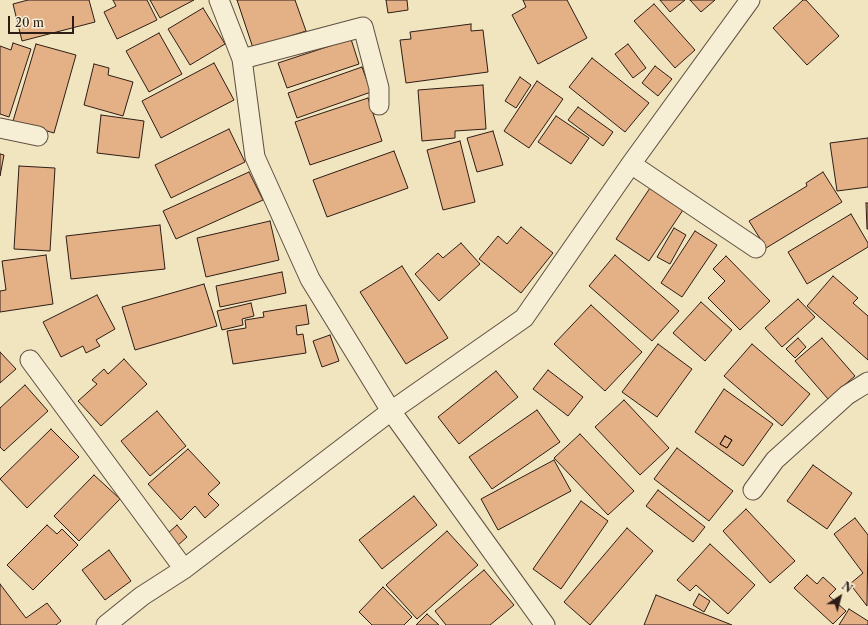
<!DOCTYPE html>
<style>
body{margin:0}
#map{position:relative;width:868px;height:625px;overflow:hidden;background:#f1e5bf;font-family:"Libre Caslon Text",serif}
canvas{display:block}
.north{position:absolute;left:820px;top:577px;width:40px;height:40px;-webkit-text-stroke:3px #f6eed5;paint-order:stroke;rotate:36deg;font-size:11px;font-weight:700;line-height:16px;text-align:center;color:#2e1d16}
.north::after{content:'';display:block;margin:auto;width:14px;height:18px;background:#2e1d16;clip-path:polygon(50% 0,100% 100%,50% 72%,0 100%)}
.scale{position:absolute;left:8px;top:16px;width:66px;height:18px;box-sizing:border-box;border:2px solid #2e1d16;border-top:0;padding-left:5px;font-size:12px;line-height:14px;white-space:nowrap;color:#2e1d16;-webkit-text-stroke:3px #f6eed5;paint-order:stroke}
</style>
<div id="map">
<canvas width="868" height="625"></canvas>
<div class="north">N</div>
<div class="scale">20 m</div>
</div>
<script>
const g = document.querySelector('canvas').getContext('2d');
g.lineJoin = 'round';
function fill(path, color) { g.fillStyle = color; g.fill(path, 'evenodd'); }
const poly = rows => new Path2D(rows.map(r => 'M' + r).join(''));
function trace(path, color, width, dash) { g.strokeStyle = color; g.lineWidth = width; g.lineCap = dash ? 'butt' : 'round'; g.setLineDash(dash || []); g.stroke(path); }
const building = poly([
 [28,0,89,0,95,22,22,41,13,4,28,0],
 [113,0,147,0,157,20,117,39,104,12,116,6,113,0],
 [150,0,194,0,160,18,150,0],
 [237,0,295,0,306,31,253,48,237,0],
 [386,0,407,0,408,10,388,13,386,0],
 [523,0,567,0,587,38,538,64,512,15,526,7,523,0],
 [660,0,685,0,670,12,660,0],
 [690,0,715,0,701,12,690,0],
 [803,0,806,0,839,36,807,65,773,28,803,0],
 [654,4,695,50,675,68,634,21,654,4],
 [203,8,225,44,190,65,168,29,203,8],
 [471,24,471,31,483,30,488,72,406,83,400,40,411,39,410,32,471,24],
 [159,33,182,74,149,92,126,51,159,33],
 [351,39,359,64,287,88,278,63,351,39],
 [13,43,31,49,9,117,0,114,0,46,11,50,13,43],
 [36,44,76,55,54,133,13,121,36,44],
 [628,44,646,68,633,78,615,54,628,44],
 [592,58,649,103,625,132,569,87,592,58],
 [214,63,234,100,161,138,142,101,214,63],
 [94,64,109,68,108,75,133,82,123,116,84,105,94,64],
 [655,66,672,79,658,96,642,83,655,66],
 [362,67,371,92,297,118,288,93,362,67],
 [520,77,531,85,516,108,505,101,520,77],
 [537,81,563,99,529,148,504,131,537,81],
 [483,85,486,129,455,131,455,138,422,141,418,90,483,85],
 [368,98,382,141,310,165,295,122,368,98],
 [578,107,613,132,603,146,568,120,578,107],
 [101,115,144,121,139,158,97,153,101,115],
 [556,116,589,138,571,164,538,142,556,116],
 [229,129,245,162,171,198,155,165,229,129],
 [493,131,503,165,477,172,467,138,493,131],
 [868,138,868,187,837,191,830,143,868,138],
 [460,141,475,202,443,210,427,150,460,141],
 [394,151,408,188,327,217,313,180,394,151],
 [0,154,4,155,0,176,0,154],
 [19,166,55,168,50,251,14,249,19,166],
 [249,172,263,200,176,239,163,211,249,172],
 [823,172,842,202,766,248,749,221,807,186,806,183,823,172],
 [650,188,683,210,649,261,616,239,650,188],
 [866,203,868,203,868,229,867,229,866,203],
 [851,214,868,243,868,247,807,284,788,252,851,214],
 [270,221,279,260,206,277,197,238,270,221],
 [160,225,165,269,71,279,66,236,160,225],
 [521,227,553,253,521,293,479,259,498,236,507,244,521,227],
 [674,228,686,235,670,264,657,257,674,228],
 [695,231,717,245,682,297,661,283,695,231],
 [461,243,480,264,439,301,415,274,438,253,443,258,461,243],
 [46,255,53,304,0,312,0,291,6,290,2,261,46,255],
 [615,255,679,311,652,341,589,286,615,255],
 [726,256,770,301,740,330,708,298,725,281,713,269,726,256],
 [402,266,448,338,406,364,360,292,402,266],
 [282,272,286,293,220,307,216,286,282,272],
 [833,276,858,298,853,303,868,316,868,360,807,306,833,276],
 [204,284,217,326,135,350,122,307,204,284],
 [97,295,115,329,96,340,100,346,86,353,83,346,61,357,43,322,97,295],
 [798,299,815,317,782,347,765,328,798,299],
 [701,302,732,330,705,361,673,333,701,302],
 [251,303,254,316,242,319,243,325,222,330,217,311,251,303],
 [306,305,309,324,296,326,297,335,303,334,306,353,233,364,227,331,246,328,245,320,264,317,263,312,306,305],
 [591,305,642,352,605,391,554,344,591,305],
 [330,335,339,361,322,367,313,341,330,335],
 [798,338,806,347,795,358,786,349,798,338],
 [822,338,855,376,828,399,795,361,822,338],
 [658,344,692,369,657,417,622,392,658,344],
 [752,344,810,394,782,426,724,376,752,344],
 [0,352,16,369,0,383,0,352],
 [124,359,147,384,101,426,78,401,97,384,92,380,104,369,108,374,124,359],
 [548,370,583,397,568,416,533,389,548,370],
 [496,371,518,397,459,444,438,417,496,371],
 [25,385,48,411,4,451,0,447,0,408,25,385],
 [724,389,773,424,743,466,695,432,724,389],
 [725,436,732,440,727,448,720,444,725,436],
 [624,400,669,448,640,475,595,427,624,400],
 [537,410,560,442,492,489,469,457,537,410],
 [157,411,186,446,150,476,121,441,157,411],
 [51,429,79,457,27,508,0,479,51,429],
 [580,434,634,491,608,515,554,458,580,434],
 [725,436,732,440,727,448,720,444,725,436],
 [677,448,733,491,709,521,654,479,677,448],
 [188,449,220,483,208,494,219,505,205,518,195,506,181,520,148,484,188,449],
 [554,460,571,491,498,530,481,499,554,460],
 [813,465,852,493,827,529,787,501,813,465],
 [94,475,120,499,79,541,54,516,94,475],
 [658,490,705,527,693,542,646,506,658,490],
 [414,496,437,525,382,569,359,540,414,496],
 [581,501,608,521,561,589,533,569,581,501],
 [746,509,795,561,770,583,723,531,746,509],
 [855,518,868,535,867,606,850,584,863,573,834,534,855,518],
 [47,525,57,534,62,529,78,545,33,590,7,565,47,525],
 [177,525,187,537,177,546,167,534,177,525],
 [627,528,653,551,590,625,564,602,627,528],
 [447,531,478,565,417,619,386,585,447,531],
 [710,544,755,585,728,614,696,585,690,591,677,580,710,544],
 [109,550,131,581,105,600,82,570,109,550],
 [484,570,514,605,490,625,446,625,435,611,484,570],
 [807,575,817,584,823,577,836,589,829,596,846,611,833,624,794,588,807,575],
 [0,584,26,618,47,603,61,621,56,625,0,625,0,584],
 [383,587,412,617,404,625,372,625,359,612,383,587],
 [699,594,710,601,704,612,693,605,699,594],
 [656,595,732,625,644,625,656,595],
 [849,609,868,621,868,625,839,625,849,609],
 [427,614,439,625,416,625,427,614]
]);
const minor = poly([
 [219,0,242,59,255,157,310,279,391,411,545,625],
 [242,59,363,27,379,88,379,105],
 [0,128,38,136],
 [631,164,756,248],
 [30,360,184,569],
 [753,490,775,460,847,395,868,382],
 [106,625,142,596,184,569,391,411,524,318,631,164,750,0]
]);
fill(building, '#e4b085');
trace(building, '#2e1d16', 1);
trace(minor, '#5f4f40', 21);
trace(minor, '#f6eed5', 19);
</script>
